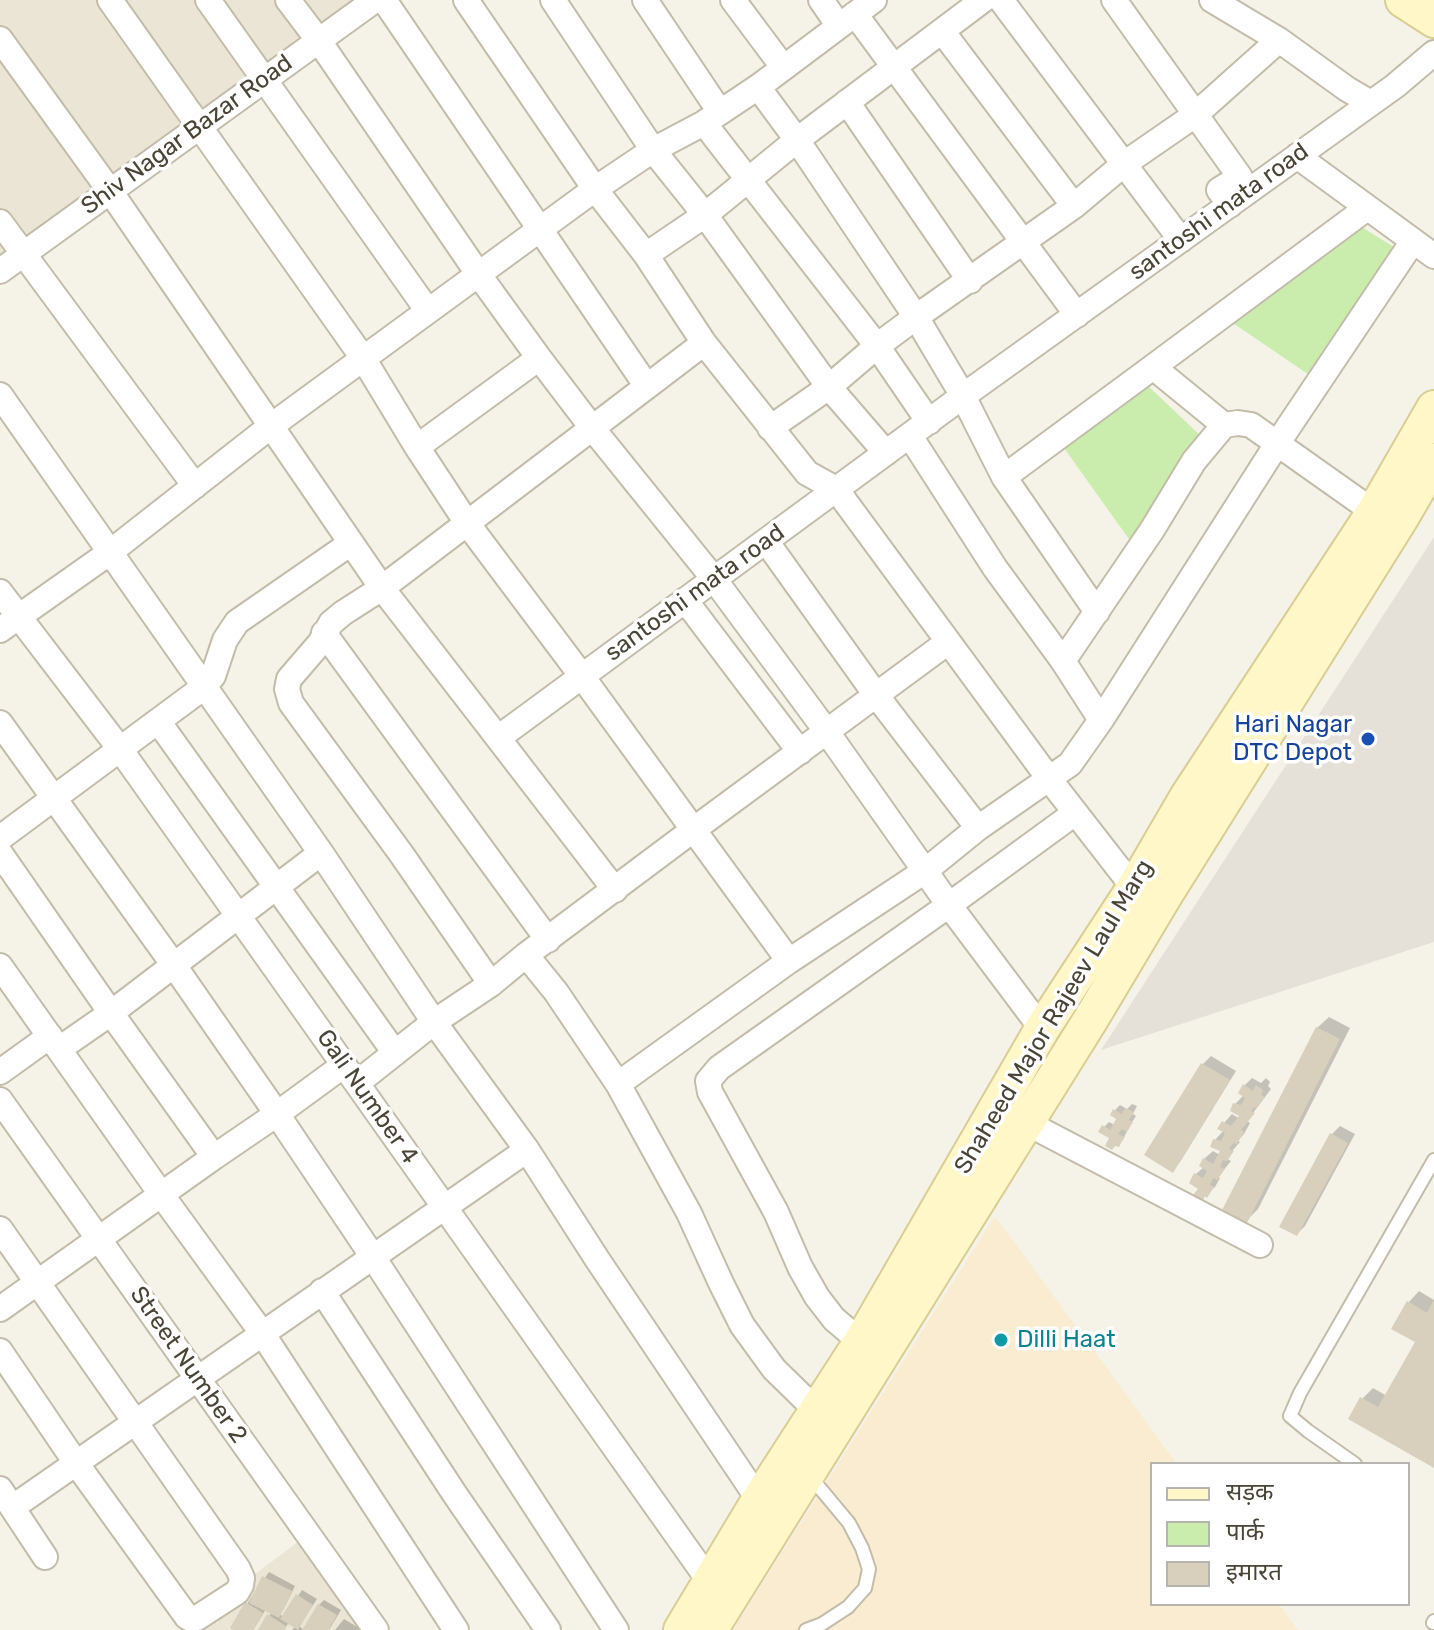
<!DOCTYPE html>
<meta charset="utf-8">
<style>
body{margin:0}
#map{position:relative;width:1434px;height:1630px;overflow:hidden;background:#f5f2e8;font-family:Rubik,"Noto Sans Devanagari",sans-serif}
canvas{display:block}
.legend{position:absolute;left:1150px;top:1462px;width:260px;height:144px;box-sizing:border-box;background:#fff;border:2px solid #b6b4af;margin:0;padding:10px 14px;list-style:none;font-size:24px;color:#494436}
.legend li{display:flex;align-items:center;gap:16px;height:40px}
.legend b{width:40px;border:2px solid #b6b4af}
</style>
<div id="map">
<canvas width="1434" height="1630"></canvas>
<ul class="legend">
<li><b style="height:10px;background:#fff7c8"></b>सड़क</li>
<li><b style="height:22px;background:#caedad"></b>पार्क</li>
<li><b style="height:22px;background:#d8d0bc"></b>इमारत</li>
</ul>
</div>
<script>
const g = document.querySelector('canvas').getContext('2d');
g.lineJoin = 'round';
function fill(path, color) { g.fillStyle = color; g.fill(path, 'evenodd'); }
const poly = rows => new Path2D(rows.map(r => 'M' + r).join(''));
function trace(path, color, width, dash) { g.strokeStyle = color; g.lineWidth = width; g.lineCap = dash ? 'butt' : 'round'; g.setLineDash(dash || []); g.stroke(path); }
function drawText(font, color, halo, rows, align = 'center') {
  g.font = font + ' Rubik,sans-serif'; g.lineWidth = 7; g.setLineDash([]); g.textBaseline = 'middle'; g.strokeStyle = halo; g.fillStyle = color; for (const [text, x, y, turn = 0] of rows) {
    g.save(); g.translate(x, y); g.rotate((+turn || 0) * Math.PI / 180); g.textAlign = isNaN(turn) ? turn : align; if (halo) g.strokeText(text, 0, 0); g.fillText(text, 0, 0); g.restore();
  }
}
const residential = poly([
 [0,0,395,0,0,280],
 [306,1536,371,1630,180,1630]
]);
const commercial = poly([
 [995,1216,1177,1464,1152,1464,1152,1604,1279,1604,1298,1630,733,1630]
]);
const industrial = poly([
 [1434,537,1434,942,1101,1050]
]);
const green = poly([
 [1360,226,1410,257,1321,383,1227,319],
 [1146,384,1203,438,1136,549,1064,448]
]);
const shadow = poly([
 [1329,1017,1350,1028,1258,1209,1247,1220,1317,1028],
 [1211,1056,1236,1071,1180,1162,1172,1170,1203,1064],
 [1252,1078,1261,1083,1266,1078,1270,1082,1268,1086,1271,1089,1247,1121,1250,1123,1244,1134,1238,1141,1240,1142,1226,1158,1231,1161,1218,1177,1220,1178,1215,1187,1202,1199,1196,1174,1204,1167,1204,1159,1213,1151,1220,1155,1222,1150,1215,1140,1224,1130,1224,1123,1232,1114,1240,1119,1243,1116,1235,1104,1244,1095,1244,1086],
 [1132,1104,1137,1106,1133,1114,1136,1116,1126,1131,1127,1131,1123,1140,1118,1145,1104,1127,1109,1122,1115,1125,1119,1118,1115,1110,1120,1105,1127,1109],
 [1340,1126,1355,1134,1305,1226,1297,1234,1332,1134],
 [1419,1291,1434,1300,1434,1466,1362,1399,1373,1388,1387,1396,1418,1342,1408,1303],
 [269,1572,295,1586,283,1610,279,1614,284,1617,302,1590,317,1599,299,1626,304,1630,319,1605,324,1600,341,1610,329,1630,292,1630,296,1626,289,1622,284,1630,260,1630,272,1612,266,1609,253,1630,237,1630,247,1604],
 [344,1619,359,1628,358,1630,335,1630]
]);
const building = poly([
 [1316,1027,1340,1039,1247,1223,1222,1210],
 [1201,1063,1230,1080,1173,1173,1144,1155],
 [1243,1084,1253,1091,1256,1085,1263,1090,1261,1095,1265,1097,1257,1108,1254,1107,1251,1111,1255,1113,1241,1130,1244,1132,1236,1145,1234,1142,1229,1149,1234,1151,1227,1161,1223,1160,1220,1167,1225,1169,1217,1180,1213,1178,1210,1185,1214,1187,1207,1198,1205,1196,1203,1201,1193,1195,1198,1189,1189,1183,1194,1173,1203,1178,1207,1171,1199,1166,1203,1158,1213,1164,1220,1151,1210,1147,1213,1139,1221,1141,1225,1133,1217,1129,1222,1121,1231,1126,1239,1116,1230,1111,1233,1103,1241,1105,1245,1098,1238,1093],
 [1125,1108,1134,1112,1129,1120,1133,1122,1127,1132,1122,1129,1118,1134,1124,1137,1119,1147,1115,1146,1112,1150,1105,1146,1109,1138,1098,1132,1102,1125,1110,1130,1116,1119,1110,1115,1113,1109,1122,1114],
 [1330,1133,1348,1143,1297,1236,1279,1227],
 [1434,1300,1434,1468,1348,1419,1360,1397,1378,1407,1415,1342,1391,1329,1407,1301,1427,1313],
 [262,1576,292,1591,279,1618,249,1603],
 [296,1594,313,1605,298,1630,280,1619],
 [245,1602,263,1613,253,1630,233,1630,230,1628],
 [318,1604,337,1615,329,1630,302,1630],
 [267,1614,286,1626,284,1630,258,1630]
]);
const lane = poly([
 [1355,1464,1308,1431,1290,1416,1300,1393,1434,1160],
 [1433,1623,1434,1621],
 [806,1630,822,1624,848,1607,865,1588,869,1569,862,1548,849,1523,809,1475]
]);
const street = poly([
 [110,0,363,358,417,447,467,523,581,675,789,961],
 [208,0,428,311],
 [288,0,319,41,479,275,539,358,593,429,714,579,827,732,949,905,1042,1029],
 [384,0,646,385],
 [466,0,595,189,646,255,704,343,382,588,343,613,331,623,320,643,289,679,287,689,291,703,402,855,491,984],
 [553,0,653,150,705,215,829,387,886,453],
 [645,0,720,112],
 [733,0,783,67],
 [821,0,839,26],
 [1001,0,1181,240],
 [1114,0,1240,177,1219,190,1230,205],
 [1212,0,1279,40,1347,89,1371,103],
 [855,14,1077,315],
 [942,31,1074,206],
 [0,39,110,191,382,588,498,738,963,396,1395,86,1434,53],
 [758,87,797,140,916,317,963,396,1004,477,1097,612],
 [847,102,970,281],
 [704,123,877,346,929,422],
 [1297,156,1434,256],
 [0,222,195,486],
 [646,255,705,215,797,140,983,0],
 [0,271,375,0],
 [704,343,807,473,836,489,1050,780,1134,888],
 [1153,367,1367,208],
 [0,395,321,853,434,1022,527,1150,597,1259,759,1500],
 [770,428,829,387,877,346,916,317,1074,206,1124,164,1195,115,1279,40],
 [910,436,995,568,1063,661,1101,720],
 [417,447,539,358],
 [1004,477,1153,367,1224,425],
 [766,541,876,695,978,828],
 [0,592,120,749,710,1582],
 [685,600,800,752],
 [0,630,109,553,271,426,595,189,653,150,704,123,758,87,874,0],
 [324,633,548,940],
 [1063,661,1152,530,1194,461,1224,425,1238,423,1251,425,1374,512],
 [158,721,395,1053],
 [0,723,173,964,277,1114,344,1065],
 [498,738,615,890],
 [0,838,204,687,213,676,225,640,237,622,351,543],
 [0,853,111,1013,321,853],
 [526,955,556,992,618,1084,689,1213,721,1283,742,1325,774,1369,818,1412],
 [0,966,161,1194,262,1333,456,1630],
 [59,1049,111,1013,214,1157,277,1114,373,1257,616,1630],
 [0,1072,50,1036],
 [357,1083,434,1022,491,984,526,955,693,830,948,642],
 [618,1084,789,961,925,871,978,828,1070,764,1101,720,1277,444,1413,241],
 [0,1100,376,1630],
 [1025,1122,1260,1245],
 [0,1229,238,1569,242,1578,241,1585,237,1592,197,1618,191,1619,187,1617,76,1463,0,1351],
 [322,1291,454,1493,548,1630],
 [0,1309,214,1157],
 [861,1342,834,1319,817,1297,800,1267,776,1212,710,1092,708,1081,719,1068,949,905,1075,813],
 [0,1489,45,1557],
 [13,1507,527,1150]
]);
const secondary = poly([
 [1403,0,1434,20],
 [681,1630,759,1500,861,1342,1042,1029,1134,888,1187,797,1374,512,1434,408],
 [710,1630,1091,1019,1165,895,1401,518,1434,461]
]);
const markers = [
 [1368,739,8,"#1a4fb4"],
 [1001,1340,8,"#0f9aa8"]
];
const streetNames = [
 ["Shiv Nagar Bazar Road",187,135,-36],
 ["santoshi mata road",1219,212,-36],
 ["santoshi mata road",695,593,-36],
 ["Shaheed Major Rajeev Laul Marg",1054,1017,-59],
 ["Gali Number 4",367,1097,55],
 ["Street Number 2",188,1365,55]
];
const transitNames = [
 ["Hari Nagar",1352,725],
 ["DTC Depot",1352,753]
];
const cultureNames = [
 ["Dilli Haat",1017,1340]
];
fill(residential, '#eae5d5');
fill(commercial, '#f9ecd1');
fill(industrial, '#e5e1d9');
fill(green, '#caedad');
fill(shadow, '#0003');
fill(building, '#d8d0bc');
trace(lane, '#c2bca9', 16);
trace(street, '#c2bca9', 28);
trace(secondary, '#d9cd94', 38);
trace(lane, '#fff', 12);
trace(street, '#fff', 24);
trace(secondary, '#fff7c8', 34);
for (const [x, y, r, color] of markers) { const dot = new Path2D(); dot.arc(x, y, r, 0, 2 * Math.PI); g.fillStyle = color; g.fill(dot); trace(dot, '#fff', 3); }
drawText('24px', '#494436', '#fff', streetNames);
drawText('24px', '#164399', '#fff', transitNames, 'right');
drawText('24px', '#0d838f', '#fff', cultureNames, 'left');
</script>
